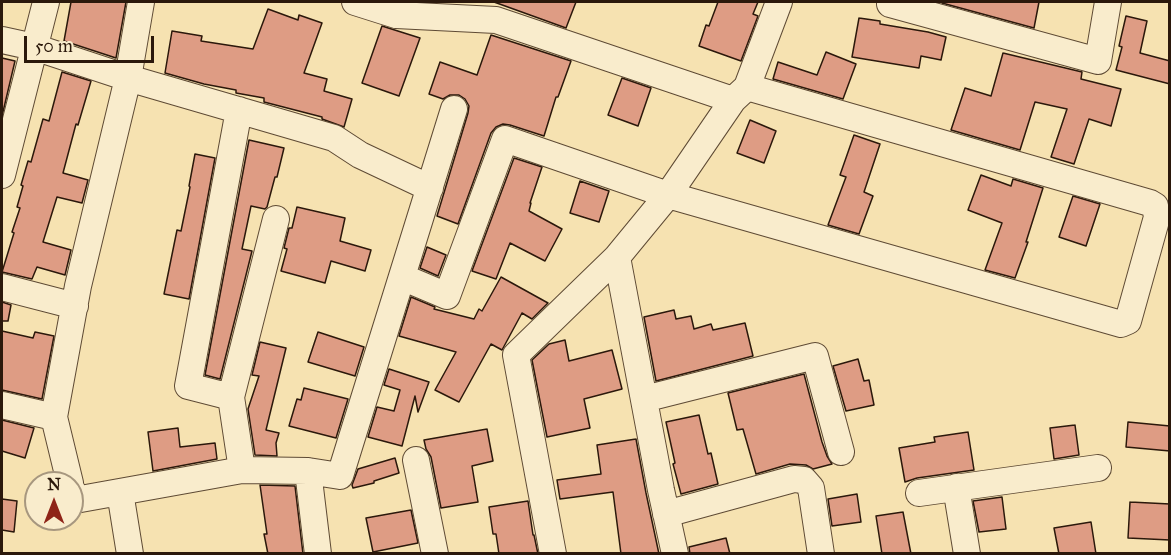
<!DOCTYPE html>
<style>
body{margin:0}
#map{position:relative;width:1171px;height:555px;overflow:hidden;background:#f6e2b1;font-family:"IM FELL Great Primer",serif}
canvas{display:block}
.frame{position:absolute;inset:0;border:3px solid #2b180b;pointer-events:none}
.north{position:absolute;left:24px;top:471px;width:60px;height:60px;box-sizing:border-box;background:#f9eccc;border:2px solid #a7977f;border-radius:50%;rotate:0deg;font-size:16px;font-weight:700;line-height:24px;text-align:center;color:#2b180b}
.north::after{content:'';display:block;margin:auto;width:21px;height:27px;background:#8f2418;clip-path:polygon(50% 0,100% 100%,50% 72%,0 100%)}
.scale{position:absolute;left:24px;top:36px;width:130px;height:27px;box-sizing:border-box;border:3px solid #2b180b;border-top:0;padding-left:8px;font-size:18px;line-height:21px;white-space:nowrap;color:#2b180b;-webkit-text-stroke:4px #f9eccc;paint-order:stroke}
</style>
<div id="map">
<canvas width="1171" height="555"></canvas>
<div class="frame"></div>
<div class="north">N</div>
<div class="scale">50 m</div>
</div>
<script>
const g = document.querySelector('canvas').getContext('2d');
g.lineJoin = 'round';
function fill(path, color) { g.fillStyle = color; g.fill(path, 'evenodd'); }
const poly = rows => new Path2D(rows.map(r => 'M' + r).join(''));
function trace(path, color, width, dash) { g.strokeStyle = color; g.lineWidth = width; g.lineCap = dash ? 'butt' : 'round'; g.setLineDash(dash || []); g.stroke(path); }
const building = poly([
 [71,2,126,2,116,58,64,41,71,2],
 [494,2,576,2,566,28,494,2],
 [718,2,758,2,753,14,758,16,741,61,699,46,706,25,709,26,718,2],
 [942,2,1039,2,1034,28,942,3,942,2],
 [268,9,298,20,299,15,322,23,304,73,327,79,324,91,352,99,344,127,322,119,322,117,264,102,264,98,236,93,236,90,204,84,165,73,172,31,202,36,201,41,253,49,268,9],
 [1126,16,1147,21,1140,53,1170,61,1170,84,1116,70,1122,47,1119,46,1126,16],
 [859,18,880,21,880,24,928,32,946,37,941,60,921,56,919,68,852,57,859,18],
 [382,26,420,38,399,96,362,83,382,26],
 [491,35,571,61,558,97,556,97,544,136,510,125,503,124,496,127,491,133,458,224,437,216,468,113,469,106,465,99,459,95,450,95,443,99,429,94,440,62,477,75,491,35],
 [826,52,856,64,843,99,773,79,778,62,817,75,826,52],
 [1003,53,1082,72,1081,79,1121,89,1111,126,1089,119,1074,164,1051,157,1067,109,1035,102,1020,150,951,130,965,88,991,96,1003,53],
 [2,58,15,61,2,116,2,58],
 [62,72,91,81,78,125,76,124,63,173,88,180,82,203,57,197,43,242,71,250,65,275,37,267,32,279,2,272,14,233,12,232,20,208,17,207,23,186,21,185,28,161,31,162,43,119,49,121,62,72],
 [622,78,651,88,638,126,608,115,622,78],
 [750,120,776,131,764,163,737,153,750,120],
 [854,135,880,144,864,192,873,196,859,234,828,225,846,177,840,175,854,135],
 [249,140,284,148,277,177,275,177,267,207,265,209,251,206,242,249,252,251,220,379,205,375,249,140],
 [195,154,215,158,189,299,164,294,177,230,181,231,190,187,189,186,195,154],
 [514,158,542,167,530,203,531,203,529,211,562,229,545,261,510,243,496,279,472,271,514,158],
 [981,175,1011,186,1013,179,1043,188,1026,242,1028,242,1015,278,985,270,1002,223,968,210,981,175],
 [580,181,609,191,599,222,570,213,580,181],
 [1073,196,1100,204,1086,246,1059,237,1073,196],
 [297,207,345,218,340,241,371,250,365,271,331,261,325,283,281,271,287,249,284,248,289,228,292,228,297,207],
 [427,247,446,255,438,276,420,268,427,247],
 [501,277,548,303,532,319,522,313,502,350,491,344,459,402,435,390,456,352,399,336,411,297,435,307,434,309,474,319,479,309,482,311,501,277],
 [2,302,11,305,8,321,2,321,2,302],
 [674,310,676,319,691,316,694,329,711,324,713,330,745,323,753,356,656,381,644,317,674,310],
 [2,331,33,338,35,332,54,336,42,399,2,390,2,331],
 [318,332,364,347,355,376,308,362,318,332],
 [565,340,569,361,612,350,622,389,584,399,590,428,547,437,532,360,549,344,565,340],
 [260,342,286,348,266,430,279,433,276,443,277,456,255,455,248,409,259,376,252,375,260,342],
 [858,359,864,381,869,380,874,405,846,411,833,366,858,359],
 [389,369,429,382,418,412,415,396,402,446,368,437,377,407,394,411,400,390,384,385,389,369],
 [804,374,822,442,827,456,832,464,813,469,806,465,790,464,756,474,743,429,737,430,728,393,804,374],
 [304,388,348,399,336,438,289,426,297,399,301,400,304,388],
 [699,415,708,454,711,453,718,484,681,494,673,464,675,463,666,422,699,415],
 [2,420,34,428,25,458,2,451,2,420],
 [1128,422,1170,426,1170,451,1126,447,1128,422],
 [1075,425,1079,455,1054,459,1050,428,1075,425],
 [178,428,180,447,215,443,217,459,153,471,148,432,178,428],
 [487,429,493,461,472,466,478,502,441,508,431,457,426,449,424,440,487,429],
 [968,432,974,470,917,478,905,482,899,448,935,442,934,437,968,432],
 [636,439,646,493,659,554,621,554,613,492,560,499,557,480,601,474,597,445,636,439],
 [395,458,399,473,374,481,374,483,353,488,352,485,358,469,395,458],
 [260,485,295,486,303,554,268,554,264,534,267,534,260,485],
 [857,494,861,522,832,526,828,499,857,494],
 [1002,497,1006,529,979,532,973,501,1002,497],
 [2,499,17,501,14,532,2,530,2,499],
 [528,501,533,535,534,535,538,554,499,554,496,534,493,534,489,507,528,501],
 [1130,502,1170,504,1170,540,1128,538,1130,502],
 [411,510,418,543,373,552,366,518,411,510],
 [903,512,911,554,882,554,876,516,903,512],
 [1091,522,1096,554,1059,554,1054,528,1091,522],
 [726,538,730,554,690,554,689,547,726,538]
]);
const minor = poly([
 [355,2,396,15,496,20,733,100],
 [891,2,890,4,1098,61,1108,2],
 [2,40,34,47,128,78,334,138,360,155,430,188],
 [747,87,779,2],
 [239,110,188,386,231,397,242,470],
 [2,175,46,2],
 [617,257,661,490,675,554],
 [402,277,447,296,505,139,668,195,1121,324,1128,321,1157,217,1155,206,1150,203,747,87,733,100,668,195,617,257,516,355,553,554],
 [2,287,75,306],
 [231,397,276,219],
 [644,399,815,356,841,452],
 [2,405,54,417],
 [416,460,435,554],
 [308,471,340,476,454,109],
 [70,483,54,417,78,286,128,78,141,2],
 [956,487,967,554],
 [72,490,75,500,242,470,308,471,318,554],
 [120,492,130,554],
 [919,493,1098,468],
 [666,514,794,479,804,480,811,488,821,554]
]);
fill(building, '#de9c84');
trace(building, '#2b180b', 1.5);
trace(minor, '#5e4a34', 28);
trace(minor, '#f9eccc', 26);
</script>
